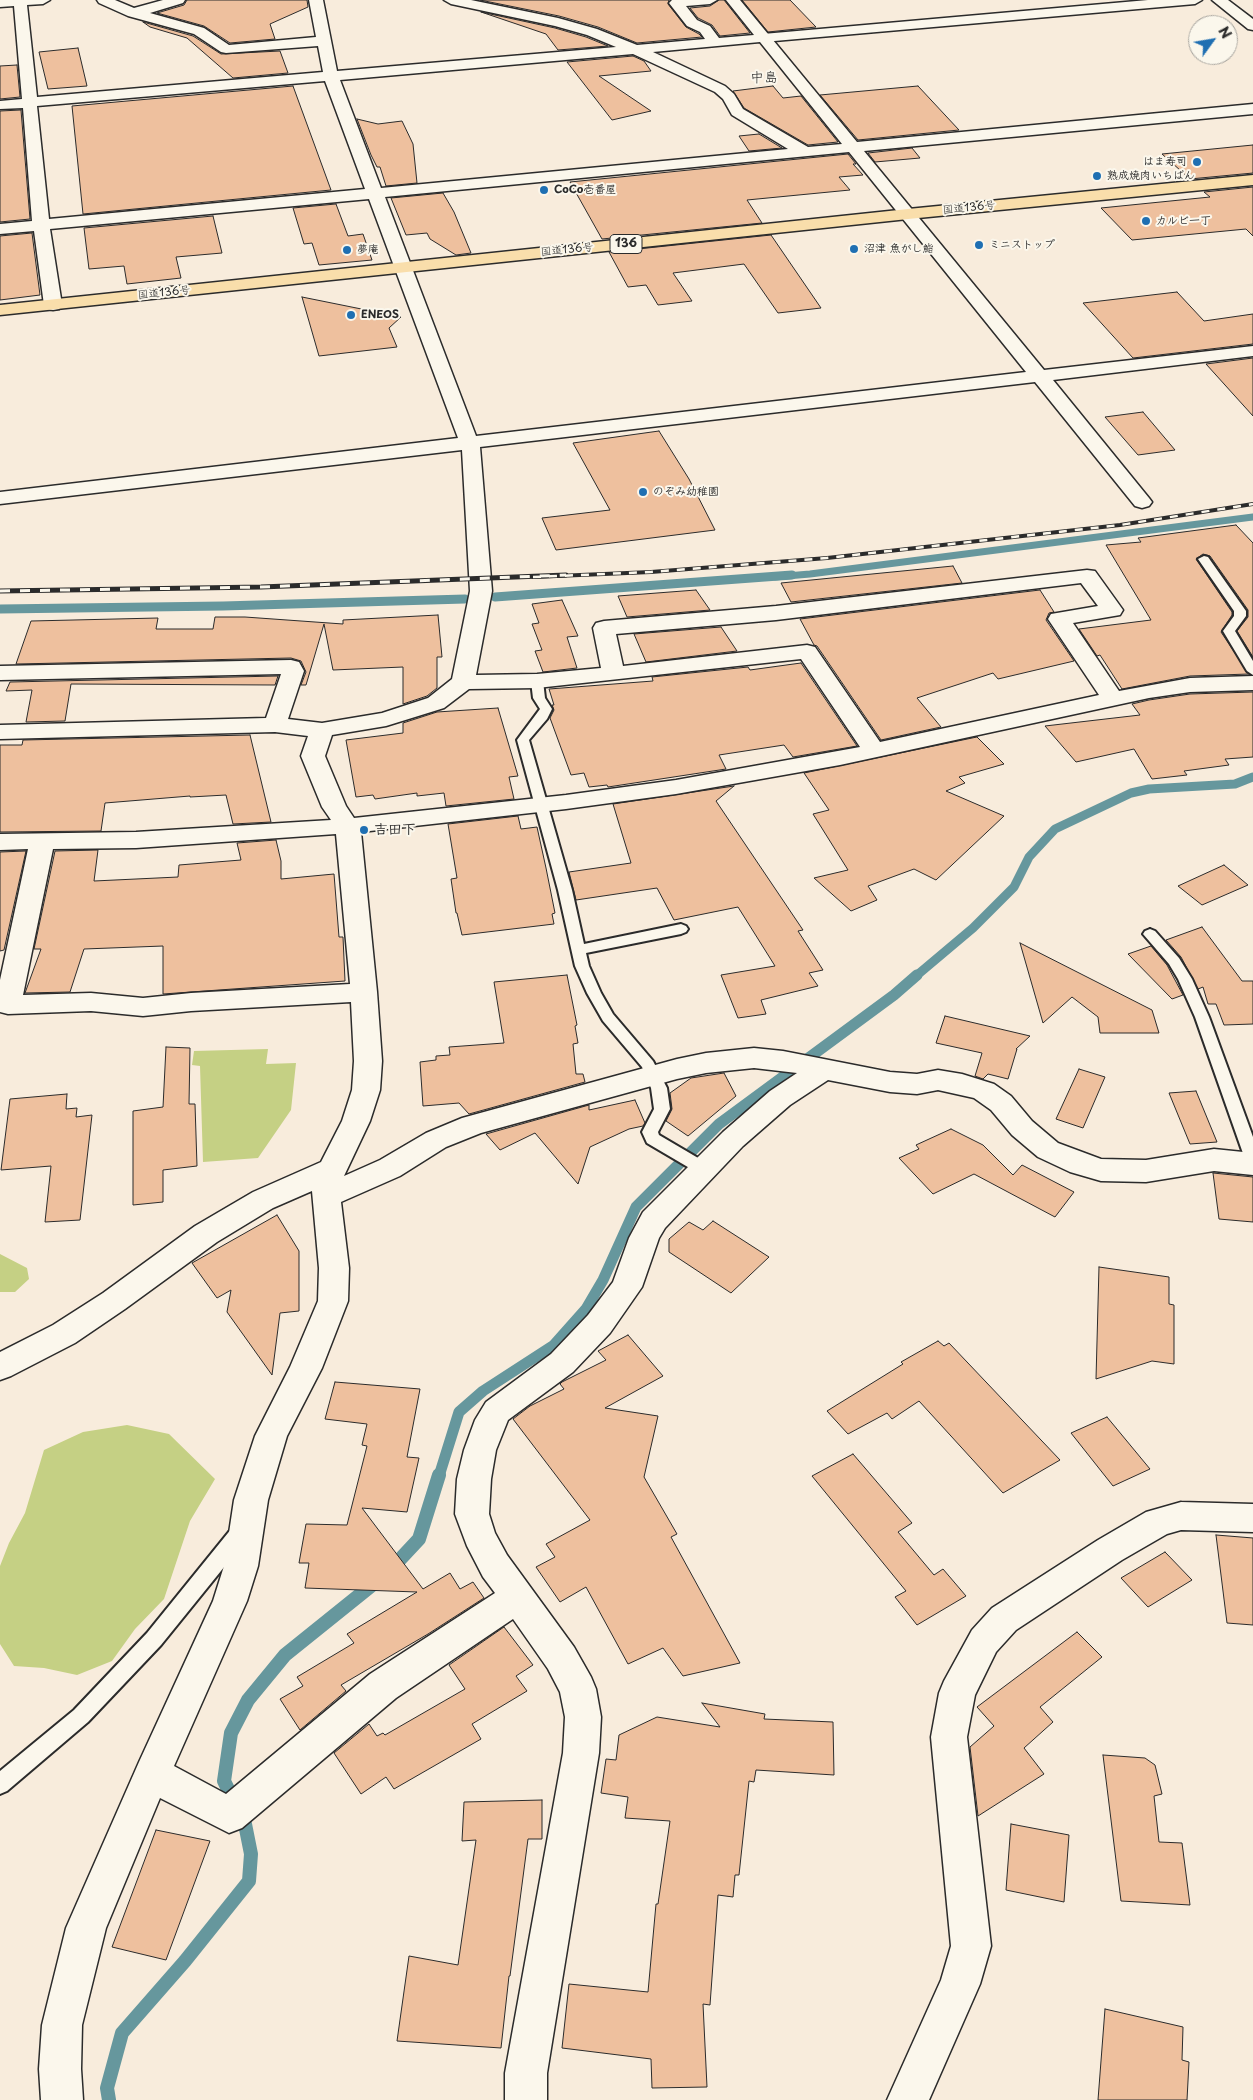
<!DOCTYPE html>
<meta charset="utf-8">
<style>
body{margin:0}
#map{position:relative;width:1253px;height:2100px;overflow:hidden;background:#f8ecdc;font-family:"Playpen Sans",sans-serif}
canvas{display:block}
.north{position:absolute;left:1188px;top:15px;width:50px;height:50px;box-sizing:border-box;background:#fbf7ec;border:1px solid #a8a59f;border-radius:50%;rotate:58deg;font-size:14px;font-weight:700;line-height:20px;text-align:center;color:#2b2b2b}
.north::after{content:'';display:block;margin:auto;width:18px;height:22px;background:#1f6fb2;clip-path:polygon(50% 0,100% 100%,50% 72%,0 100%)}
</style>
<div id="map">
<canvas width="1253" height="2100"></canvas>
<div class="north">N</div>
</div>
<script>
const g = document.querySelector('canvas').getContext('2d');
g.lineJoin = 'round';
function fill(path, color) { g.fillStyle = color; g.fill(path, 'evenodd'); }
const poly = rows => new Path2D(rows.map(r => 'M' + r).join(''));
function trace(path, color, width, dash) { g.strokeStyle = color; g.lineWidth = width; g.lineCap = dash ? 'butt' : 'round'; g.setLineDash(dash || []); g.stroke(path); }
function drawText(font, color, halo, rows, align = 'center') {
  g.font = font + ' "Playpen Sans","Klee One",sans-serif'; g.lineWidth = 4; g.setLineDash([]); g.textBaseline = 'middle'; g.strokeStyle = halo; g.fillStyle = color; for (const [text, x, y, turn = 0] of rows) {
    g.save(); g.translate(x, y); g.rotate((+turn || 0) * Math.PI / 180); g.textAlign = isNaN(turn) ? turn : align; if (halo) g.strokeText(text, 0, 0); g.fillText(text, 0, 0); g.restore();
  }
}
const green = poly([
 [268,1049,266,1064,296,1063,291,1110,258,1158,203,1162,200,1066,192,1065,194,1051],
 [0,1254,27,1268,29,1279,15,1292,0,1292],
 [127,1425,169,1434,215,1479,190,1521,164,1599,135,1629,112,1661,77,1675,44,1668,14,1666,0,1644,0,1566,9,1543,25,1513,44,1450,83,1432]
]);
const streamFar3 = poly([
 [775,577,810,574,1253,517]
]);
const streamFar2 = poly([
 [495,597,792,575],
 [0,609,223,606,465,599],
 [916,976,973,928,1014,887,1029,857,1055,829,1131,793,1149,789,1235,784,1253,777]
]);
const streamFar1 = poly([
 [439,1476,459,1412,483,1391,554,1345,586,1309,603,1280,636,1207,719,1124,894,995,917,975]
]);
const stream = poly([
 [391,1569,419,1539,439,1475],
 [109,2100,107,2088,122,2033,185,1961,249,1881,251,1854,245,1824,224,1781,231,1733,248,1700,285,1655,377,1581]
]);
const building = poly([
 [187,0,307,0,308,7,270,24,275,39,230,43,204,26,157,13,184,5,187,0],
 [480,0,669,0,668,4,686,27,699,34,702,37,637,43,598,27,559,16,480,0],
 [719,0,724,0,750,33,720,36,712,25,698,18,690,8,710,6,719,0],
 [742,0,790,0,816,27,768,32,742,0],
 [481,12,555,28,586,37,608,46,558,50,546,34,481,12],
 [143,22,193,36,221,54,280,51,288,73,233,78,187,38,150,27,143,22],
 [78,48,87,86,48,89,39,52,78,48],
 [633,56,644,61,651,71,599,76,651,111,612,120,567,62,633,56],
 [17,65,20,97,0,99,0,66,17,65],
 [293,86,331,190,83,214,72,106,293,86],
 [773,86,783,98,801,96,838,142,808,145,744,108,733,91,773,86],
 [918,86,959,130,858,140,820,95,918,86],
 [21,110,30,219,0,222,0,111,21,110],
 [357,119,378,124,402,121,413,144,417,183,386,186,380,167,377,167,371,155,357,119],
 [759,134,782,148,749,151,739,136,759,134],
 [1253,145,1253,173,1190,179,1162,154,1253,145],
 [912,148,920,158,875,162,868,153,912,148],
 [848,154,856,164,853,164,863,175,839,177,850,190,747,200,762,223,602,239,570,182,848,154],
 [1253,187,1253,236,1246,229,1132,240,1101,208,1210,197,1204,192,1253,187],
 [443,193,454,212,471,253,456,255,430,239,427,233,406,235,391,198,443,193],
 [336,204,348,236,363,234,372,260,319,265,312,243,304,244,293,208,336,204],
 [213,216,222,253,176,257,181,278,127,284,124,266,89,269,84,228,213,216],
 [32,233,40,295,0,300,0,236,32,233],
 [771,235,821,308,778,313,744,264,673,273,692,301,658,305,646,285,628,287,609,252,771,235],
 [1177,292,1204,321,1253,314,1253,344,1133,358,1083,303,1177,292],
 [302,297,401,317,389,328,397,347,319,356,302,297],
 [1253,358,1253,416,1206,364,1253,358],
 [1143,412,1175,450,1138,455,1105,417,1143,412],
 [659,431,689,479,715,530,556,550,542,518,610,510,573,443,659,431],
 [1236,525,1253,543,1253,657,1237,631,1248,617,1248,610,1210,556,1203,554,1196,559,1232,612,1232,615,1221,632,1249,674,1190,676,1122,689,1100,655,1097,656,1079,629,1151,620,1106,545,1141,542,1138,538,1236,525],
 [953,566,962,583,791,602,781,583,953,566],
 [696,590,710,610,627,617,618,596,696,590],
 [1040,590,1054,612,1049,613,1046,620,1074,661,998,679,993,673,917,698,941,727,881,740,817,646,814,645,800,619,1040,590],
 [562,600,578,636,567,637,577,668,543,672,535,651,542,650,532,624,539,623,532,604,562,600],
 [438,615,442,657,437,657,437,688,427,696,403,704,403,667,333,670,324,624,306,685,301,685,306,672,301,661,291,658,16,664,31,621,158,618,156,629,213,629,215,617,245,617,343,624,343,620,438,615],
 [721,627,737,651,646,662,634,634,721,627],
 [801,663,857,746,793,757,784,745,719,755,726,769,608,787,607,785,589,787,584,773,571,775,550,718,554,710,552,705,554,705,549,689,653,681,652,677,748,667,750,670,801,663],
 [278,676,275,685,71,684,65,721,26,722,32,690,6,691,10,682,278,676],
 [1253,692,1253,757,1225,759,1229,765,1184,771,1187,775,1152,779,1134,749,1076,762,1045,726,1140,715,1132,704,1149,700,1190,694,1253,692],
 [498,708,518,776,509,777,514,799,446,806,444,793,417,796,417,793,375,799,373,795,356,797,346,740,403,733,403,723,437,712,498,708],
 [250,735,271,822,233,824,226,795,190,797,190,796,105,803,101,831,0,832,0,745,22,745,23,740,250,735],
 [977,737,1004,764,959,777,965,783,946,791,1004,816,936,880,914,869,868,886,877,900,851,911,814,878,848,870,813,814,829,810,804,773,977,737],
 [734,786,716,801,803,930,798,931,823,970,809,973,818,986,761,1000,766,1014,738,1018,721,975,775,966,738,907,674,920,657,888,576,900,569,872,631,863,613,804,734,786],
 [518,816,521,829,537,827,546,868,555,913,552,914,554,924,462,935,457,913,456,913,451,879,457,878,448,824,518,816],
 [276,840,281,861,281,879,334,874,339,937,343,937,345,981,163,994,163,946,84,949,70,992,25,993,41,949,34,949,55,851,98,850,94,881,178,877,179,865,241,860,237,843,276,840],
 [26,851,4,950,0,951,0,852,26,851],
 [1224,865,1248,885,1202,905,1178,886,1224,865],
 [1202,927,1242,981,1253,981,1253,1024,1224,1025,1216,1004,1208,1004,1203,987,1198,989,1181,957,1166,940,1202,927],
 [1020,943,1152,1010,1159,1033,1100,1033,1098,1017,1072,997,1043,1023,1020,943],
 [1151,946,1167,965,1183,995,1172,999,1128,954,1151,946],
 [567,975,577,1025,575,1026,578,1043,573,1044,576,1074,583,1074,585,1082,469,1114,459,1103,423,1106,420,1062,436,1060,436,1056,450,1055,449,1047,504,1043,494,982,567,975],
 [945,1016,1030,1036,1016,1049,1017,1049,1008,1079,988,1074,983,1079,975,1076,982,1053,936,1043,945,1016],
 [166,1047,190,1048,189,1104,195,1104,197,1166,163,1170,163,1202,133,1205,133,1111,163,1107,166,1047],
 [1079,1069,1105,1077,1083,1128,1056,1119,1079,1069],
 [724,1073,736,1096,688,1136,666,1121,672,1109,670,1093,691,1078,724,1073],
 [1196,1091,1217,1142,1190,1144,1169,1093,1196,1091],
 [67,1094,66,1109,77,1108,76,1117,92,1115,80,1220,45,1222,51,1166,1,1170,10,1099,67,1094],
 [635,1100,645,1123,643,1126,629,1129,590,1147,578,1184,535,1133,500,1150,486,1134,589,1105,589,1110,635,1100],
 [951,1129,983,1145,1013,1175,1022,1165,1074,1192,1055,1217,974,1174,933,1194,899,1158,919,1149,916,1145,951,1129],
 [1213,1173,1253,1177,1253,1222,1219,1219,1213,1173],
 [277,1215,299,1251,299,1311,280,1313,272,1375,227,1312,231,1290,217,1298,192,1263,277,1215],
 [713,1221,769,1257,731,1293,669,1252,669,1239,689,1222,703,1230,713,1221],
 [1099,1267,1169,1277,1169,1304,1174,1305,1174,1364,1152,1361,1096,1379,1099,1267],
 [628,1335,663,1376,605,1408,658,1416,644,1477,677,1534,671,1537,740,1663,683,1676,663,1648,628,1664,586,1587,560,1602,536,1567,555,1557,546,1544,590,1520,513,1419,530,1406,564,1389,560,1384,562,1382,606,1360,598,1351,628,1335],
 [938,1341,944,1346,949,1343,1060,1460,1003,1493,919,1401,892,1419,887,1413,848,1434,827,1411,903,1364,901,1362,938,1341],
 [335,1382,420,1389,407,1457,419,1458,407,1512,362,1508,423,1589,450,1573,460,1589,473,1582,484,1598,428,1634,341,1685,346,1691,300,1730,280,1699,303,1686,297,1677,354,1643,347,1634,417,1592,305,1588,309,1563,299,1563,306,1524,347,1525,367,1446,362,1445,367,1424,325,1419,335,1382],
 [1107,1417,1150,1469,1113,1486,1071,1433,1107,1417],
 [853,1454,912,1523,898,1532,934,1575,943,1569,966,1596,917,1625,895,1597,906,1591,812,1476,853,1454],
 [1216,1535,1253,1538,1253,1625,1227,1623,1216,1535],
 [1165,1552,1192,1580,1148,1607,1121,1578,1165,1552],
 [504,1627,533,1665,516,1676,527,1691,472,1724,481,1739,394,1789,386,1777,361,1794,334,1753,369,1724,377,1736,383,1733,385,1735,465,1689,449,1665,504,1627],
 [1077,1632,1102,1657,1040,1707,1053,1722,1024,1748,1044,1774,978,1816,970,1747,994,1726,977,1707,1077,1632],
 [702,1703,765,1714,764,1719,833,1722,834,1775,756,1770,754,1782,749,1781,739,1875,735,1875,733,1897,718,1895,710,2005,703,2004,707,2087,652,2088,651,2059,562,2048,569,1984,648,1992,656,1904,658,1904,670,1821,625,1818,628,1797,601,1793,606,1759,616,1760,619,1735,657,1717,720,1727,702,1703],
 [1103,1755,1145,1758,1155,1765,1162,1794,1154,1796,1159,1842,1182,1843,1190,1905,1121,1901,1103,1755],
 [542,1800,542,1839,528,1839,510,1976,509,1976,501,2048,397,2041,409,1956,458,1965,476,1840,462,1841,464,1802,542,1800],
 [1011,1824,1069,1835,1064,1902,1006,1890,1011,1824],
 [156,1830,210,1841,166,1960,112,1947,156,1830],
 [1105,2009,1183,2027,1182,2060,1189,2062,1187,2100,1098,2100,1105,2009]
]);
const service = poly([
 [1204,556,1208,557,1246,611,1246,616,1235,631,1253,661,1253,675,1247,671,1223,631,1234,616,1234,611,1198,559,1204,556],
 [537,677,543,681,545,698,552,709,547,719,529,740,572,890,584,944,681,924,686,926,688,929,686,932,681,934,586,953,589,966,601,993,613,1014,653,1061,667,1088,670,1109,658,1132,659,1135,710,1165,712,1169,710,1173,704,1175,698,1173,647,1143,642,1132,654,1109,651,1088,642,1067,603,1021,587,993,575,966,558,890,517,740,540,709,533,698,531,681,537,677],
 [1150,929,1155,931,1179,958,1192,979,1209,1017,1253,1137,1253,1165,1247,1163,1245,1159,1195,1017,1178,979,1169,964,1143,934,1145,931,1150,929],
 [239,1526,246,1528,248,1534,246,1540,161,1645,88,1722,7,1791,0,1794,0,1771,74,1710,147,1633,232,1528,239,1526]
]);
const minor = poly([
 [0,0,50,0,43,4,27,5,37,97,323,72,318,46,226,53,221,52,194,34,128,16,99,3,97,0,115,0,134,8,163,0,185,0,183,3,150,13,204,28,229,45,316,37,309,0,323,0,337,71,616,47,587,35,555,26,451,4,444,0,471,0,558,18,597,29,637,45,705,39,700,32,687,26,669,3,672,0,717,0,710,4,686,6,697,20,710,26,719,38,754,35,726,0,740,0,857,142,1253,104,1253,114,864,151,1044,370,1253,346,1253,356,1053,380,1149,498,1152,502,1149,506,1142,508,1135,506,1035,382,480,447,492,591,476,675,537,674,601,668,593,628,596,623,604,621,776,606,1087,570,1095,571,1123,610,1120,615,1073,623,1119,691,1190,678,1253,676,1253,690,1190,692,1149,698,840,765,676,794,566,809,361,832,377,992,382,1061,380,1090,370,1121,344,1176,380,1160,426,1133,462,1118,677,1059,706,1053,754,1048,783,1051,890,1072,917,1074,938,1070,962,1074,994,1084,1011,1096,1032,1121,1058,1143,1101,1159,1146,1160,1214,1149,1253,1153,1253,1175,1214,1171,1146,1182,1101,1181,1070,1172,1038,1157,1012,1135,991,1110,974,1098,938,1090,917,1094,890,1092,828,1080,790,1105,743,1146,665,1228,659,1238,642,1287,610,1333,573,1372,508,1420,496,1450,491,1479,489,1514,495,1533,507,1555,574,1647,591,1677,596,1689,601,1717,599,1753,547,2073,547,2100,505,2100,505,2073,563,1753,565,1717,560,1692,548,1669,513,1619,396,1698,242,1828,229,1833,160,1798,106,1928,82,2025,81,2069,83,2100,41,2100,39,2069,42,2025,66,1928,139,1762,213,1601,224,1566,234,1500,255,1436,290,1367,318,1301,319,1268,312,1191,273,1208,217,1242,125,1309,75,1343,11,1376,0,1380,0,1352,53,1325,103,1293,195,1226,253,1192,321,1162,342,1121,352,1090,354,1061,351,1002,191,1011,143,1016,91,1011,8,1014,0,1012,0,980,28,849,0,850,0,834,136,832,331,820,322,807,301,756,308,736,275,732,0,739,0,725,266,718,281,674,0,680,0,666,291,660,299,662,304,671,288,719,322,723,382,713,428,698,452,679,470,591,462,450,0,504,0,492,458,438,369,199,50,229,62,305,59,309,53,310,47,309,44,305,34,231,0,234,0,224,32,221,23,108,0,109,0,101,22,99,14,6,0,7,0,0],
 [760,42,842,144,808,147,743,109,734,94,725,86,653,52,760,42],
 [633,54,715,92,723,99,732,115,788,149,381,188,340,80,633,54],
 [325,81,365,189,49,219,37,106,325,81],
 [849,152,1026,372,476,436,385,197,849,152],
 [1081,583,1098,606,1051,614,1048,619,1099,695,880,742,815,647,807,645,623,666,616,634,776,620,1081,583],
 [801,659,860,747,676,780,566,795,354,818,346,806,325,756,332,735,386,726,444,708,469,689,537,688,801,659],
 [336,834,350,984,191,993,143,998,91,993,23,995,53,849,136,848,336,834],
 [754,1068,797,1073,770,1091,723,1132,643,1212,629,1238,613,1282,588,1315,551,1354,486,1402,475,1420,464,1450,457,1479,455,1514,467,1546,483,1577,495,1593,370,1674,226,1794,174,1766,247,1601,258,1566,268,1500,287,1436,322,1368,348,1301,349,1268,341,1202,400,1176,446,1147,481,1133,677,1079,706,1073,754,1068],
 [1212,0,1228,0,1253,19,1253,30,1248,29,1212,0],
 [1181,1502,1253,1504,1253,1532,1181,1530,1167,1534,1122,1560,1016,1630,996,1652,975,1695,967,1737,991,1946,980,1984,929,2100,887,2100,941,1980,951,1946,931,1737,939,1693,944,1681,972,1630,992,1608,1098,1540,1146,1512,1181,1502]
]);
const tertiary = poly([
 [1148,0,1202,0,1195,4,763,42,758,41,756,38,758,35,763,34,1148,0]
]);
const trunk = poly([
 [1253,175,1253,185,908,219,0,315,0,305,908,209,1253,175]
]);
const railFar1 = poly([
 [533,577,651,572,827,558,1120,525,1253,504]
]);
const rail = poly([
 [0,591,261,587,566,575]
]);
const markers = [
 [1197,162,5,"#1f6fb2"],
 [1097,176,5,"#1f6fb2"],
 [544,190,5,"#1f6fb2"],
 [1146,221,5,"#1f6fb2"],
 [979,245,5,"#1f6fb2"],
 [854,249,5,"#1f6fb2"],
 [347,250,5,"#1f6fb2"],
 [351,315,5,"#1f6fb2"],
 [643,492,5,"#1f6fb2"],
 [364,830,5,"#1f6fb2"]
];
const farPoinames = [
 ["はま寿司",1187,162,"right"],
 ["熟成焼肉いちばん",1107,176],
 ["CoCo壱番屋",554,190],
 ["カルビ一丁",1156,221],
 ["ミニストップ",989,245],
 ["沼津 魚がし鮨",864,249],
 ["夢庵",357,250],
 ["ENEOS",361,315],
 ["のぞみ幼稚園",653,492]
];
const farStreetnames = [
 ["国道136号",969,208,-6],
 ["国道136号",567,250,-6],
 ["国道136号",164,293,-6]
];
const shields = [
 [626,244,32]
];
const shieldNames = [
 ["136",626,244]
];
const farQuarternames = [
 ["中島",764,78]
];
const poiNames = [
 ["吉田下",374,830]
];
fill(green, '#c5d084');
trace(streamFar3, '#66979d', 7);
trace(streamFar2, '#66979d', 9);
trace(streamFar1, '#66979d', 11);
trace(stream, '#66979d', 14);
fill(building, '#eec09e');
trace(building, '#2b2b2b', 1);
trace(service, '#2b2b2b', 4);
trace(minor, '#2b2b2b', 3);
trace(tertiary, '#2b2b2b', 3);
trace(trunk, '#2b2b2b', 3);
fill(service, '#fbf7ec');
fill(minor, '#fbf7ec');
fill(tertiary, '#fbf7ec');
fill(trunk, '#f9deab');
trace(railFar1, '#2b2b2b', 4);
trace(rail, '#2b2b2b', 5);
trace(railFar1, '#fbf7ec', 2.5, [8]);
trace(rail, '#fbf7ec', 3, [10]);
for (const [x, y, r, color] of markers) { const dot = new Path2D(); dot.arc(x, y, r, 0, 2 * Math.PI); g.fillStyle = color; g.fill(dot); trace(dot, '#fbf7ec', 2); }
drawText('bold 11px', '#2b2b2b', '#fbf7ec', farPoinames, 'left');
drawText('11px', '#2b2b2b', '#fbf7ec', farStreetnames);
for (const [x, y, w] of shields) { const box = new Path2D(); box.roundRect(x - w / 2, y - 9.5, w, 19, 4); g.fillStyle = '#fbf7ec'; g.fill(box); trace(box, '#2b2b2b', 1); }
drawText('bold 12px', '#2b2b2b', null, shieldNames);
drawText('14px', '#2b2b2b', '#fbf7ec', farQuarternames);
drawText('bold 14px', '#2b2b2b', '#fbf7ec', poiNames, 'left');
</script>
